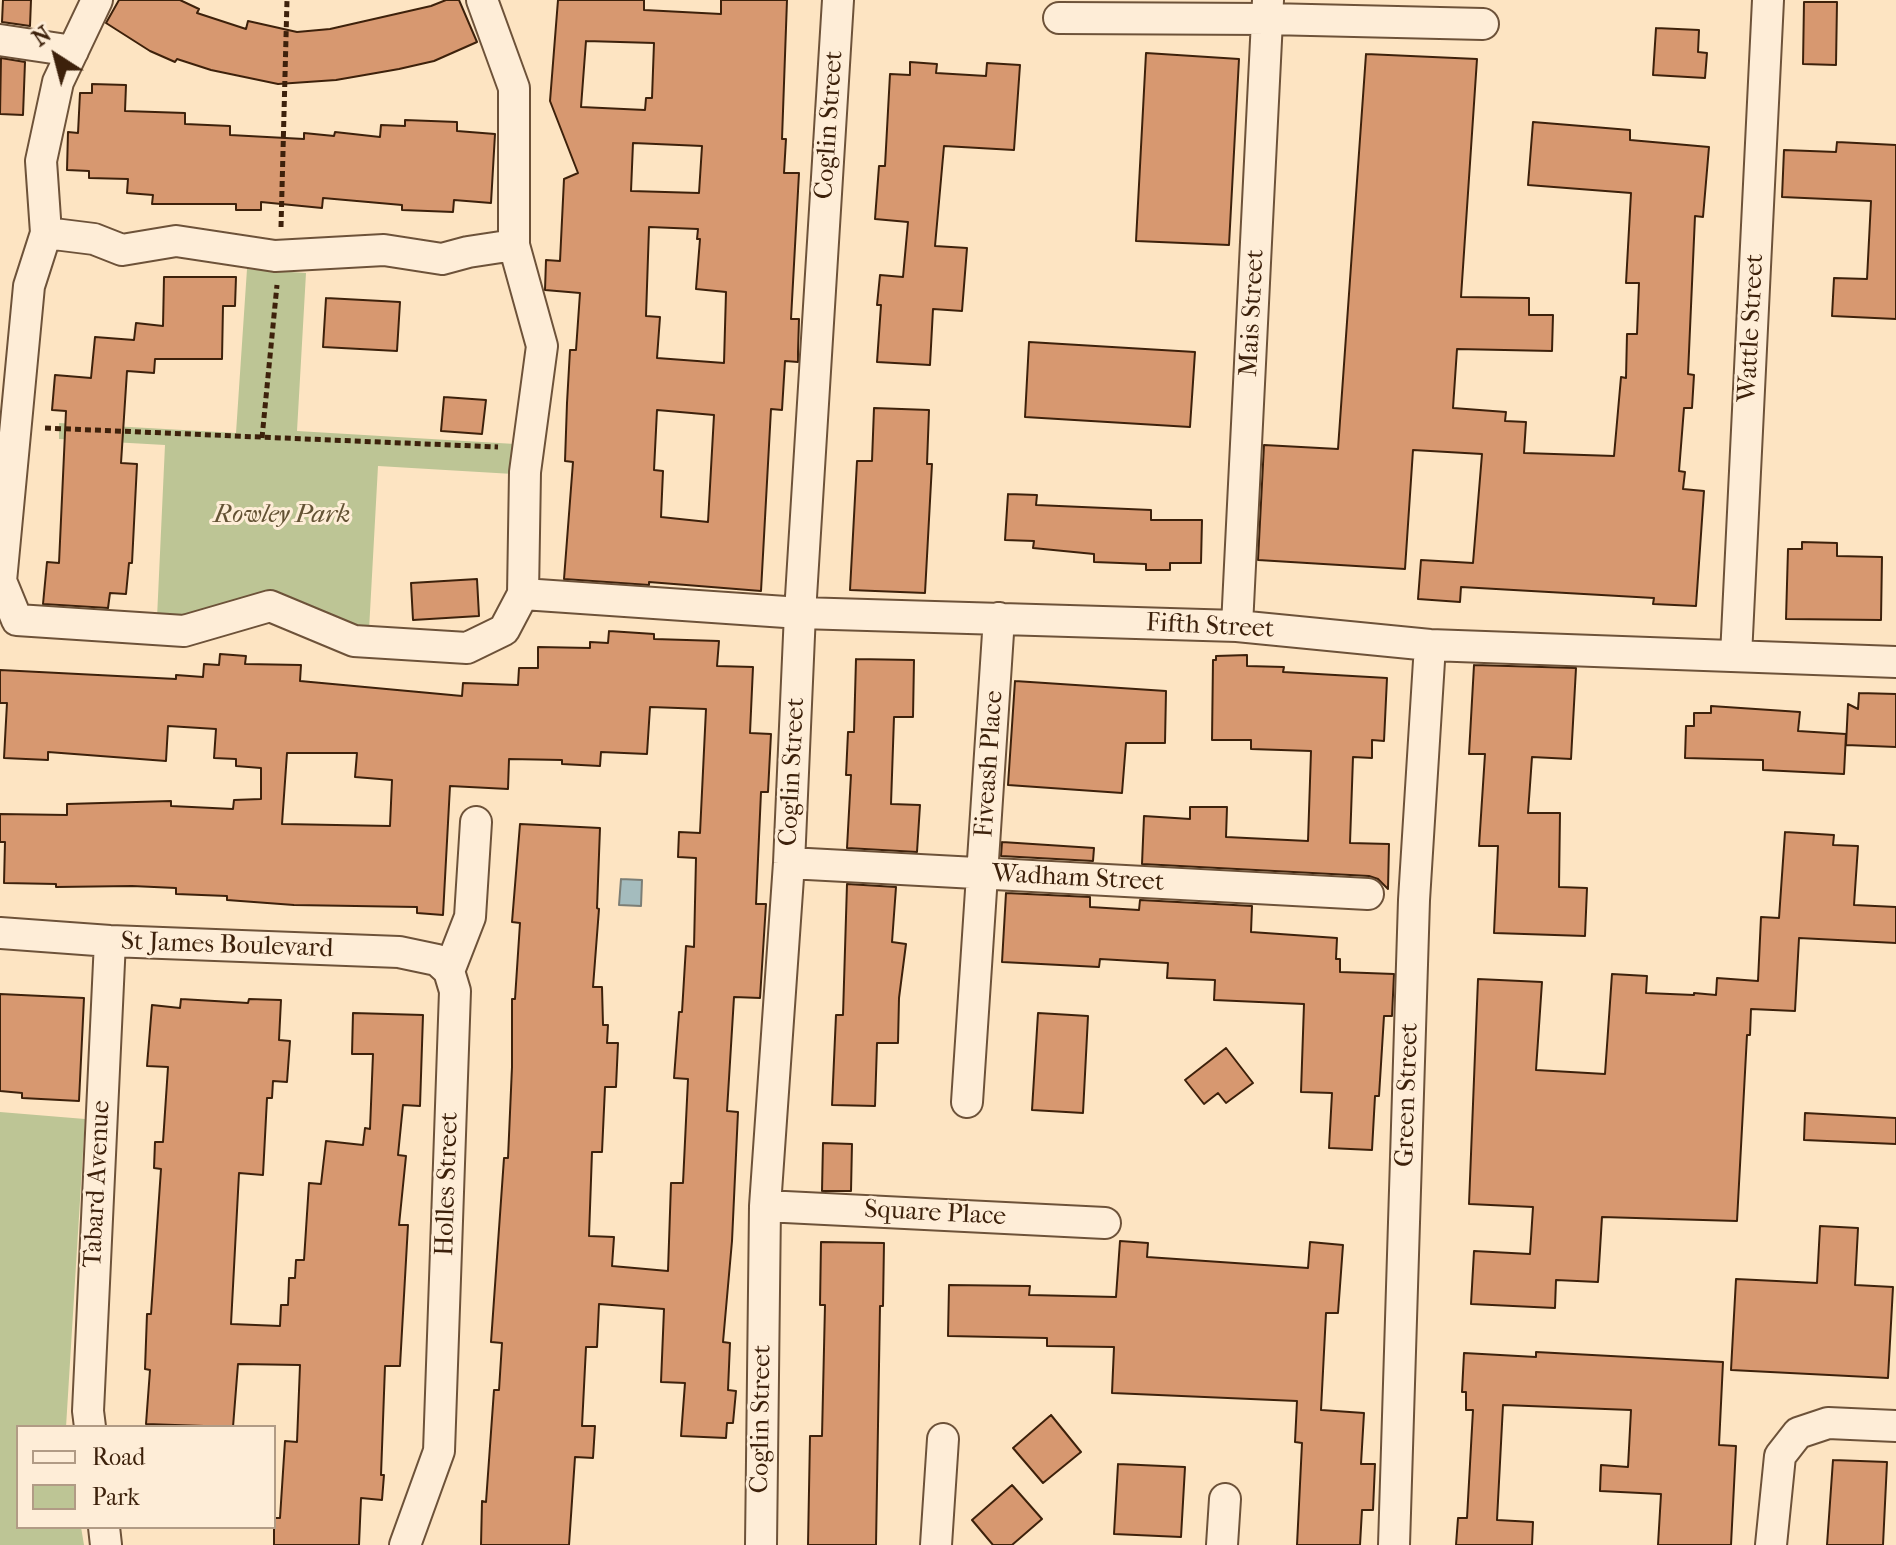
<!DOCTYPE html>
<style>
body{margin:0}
#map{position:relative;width:1896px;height:1545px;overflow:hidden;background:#fde4c2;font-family:"IM FELL French Canon",serif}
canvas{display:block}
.legend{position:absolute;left:16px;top:1425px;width:260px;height:104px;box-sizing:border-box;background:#feedd7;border:2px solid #b19b85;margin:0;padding:10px 14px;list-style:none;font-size:24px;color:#3d210b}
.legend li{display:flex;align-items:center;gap:16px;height:40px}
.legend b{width:40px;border:2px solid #b19b85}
.north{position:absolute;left:16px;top:16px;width:80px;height:80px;-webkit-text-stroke:6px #feedd7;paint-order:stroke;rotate:324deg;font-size:22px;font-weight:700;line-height:32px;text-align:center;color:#3d210b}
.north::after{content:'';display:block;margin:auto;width:28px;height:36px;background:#3d210b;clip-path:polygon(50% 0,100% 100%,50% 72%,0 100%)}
</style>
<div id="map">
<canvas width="1896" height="1545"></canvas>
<ul class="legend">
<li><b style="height:10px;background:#feedd7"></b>Road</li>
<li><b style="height:22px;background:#bdc595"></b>Park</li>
</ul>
<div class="north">N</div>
</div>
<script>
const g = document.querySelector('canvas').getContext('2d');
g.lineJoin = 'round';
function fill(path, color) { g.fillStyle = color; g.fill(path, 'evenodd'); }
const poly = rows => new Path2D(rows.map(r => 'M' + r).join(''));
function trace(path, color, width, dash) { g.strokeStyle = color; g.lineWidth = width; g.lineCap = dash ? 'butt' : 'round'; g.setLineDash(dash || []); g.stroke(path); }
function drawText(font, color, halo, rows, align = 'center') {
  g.font = font + ' "IM FELL French Canon",serif'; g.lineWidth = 6; g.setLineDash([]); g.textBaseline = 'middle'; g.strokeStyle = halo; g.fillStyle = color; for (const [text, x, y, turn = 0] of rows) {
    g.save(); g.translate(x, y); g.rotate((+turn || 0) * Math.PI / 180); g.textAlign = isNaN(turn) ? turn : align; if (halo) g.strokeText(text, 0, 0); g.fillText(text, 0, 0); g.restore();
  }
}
const green = poly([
 [247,269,306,273,297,431,515,444,513,474,378,466,369,630,269,603,187,626,157,618,165,445,59,439,59,423,236,433],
 [0,1112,85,1119,66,1427,18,1427,18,1527,81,1527,84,1545,0,1545]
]);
const water = poly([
 [621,879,642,880,641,906,619,905,621,879]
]);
const building = poly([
 [3,0,31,0,30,26,2,22,3,0],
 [119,0,180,0,199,9,197,13,246,29,248,21,297,32,330,29,431,6,446,0,459,0,477,42,434,61,399,69,336,80,278,84,211,70,177,59,175,62,150,51,106,23,119,0],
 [558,0,644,0,644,10,721,14,721,0,787,0,782,139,786,139,784,173,799,173,791,319,799,319,798,352,798,362,785,361,782,410,771,409,761,591,649,582,649,585,564,579,573,462,565,461,567,403,570,350,576,350,580,293,545,290,546,260,560,261,564,179,578,173,550,101,558,0],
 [586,41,654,43,652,98,646,98,645,110,581,107,586,41],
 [633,143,702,146,699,193,631,191,633,143],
 [649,227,698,229,697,239,700,239,696,289,726,292,724,363,657,358,660,317,646,316,649,227],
 [657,410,714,415,708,522,661,517,663,471,654,470,657,410],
 [1804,2,1837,2,1836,65,1803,64,1804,2],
 [1656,28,1699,30,1698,52,1707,53,1705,78,1653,75,1656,28],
 [1146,53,1239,59,1229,245,1136,241,1146,53],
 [1366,54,1477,59,1461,297,1529,298,1529,315,1553,315,1552,351,1457,349,1453,408,1506,412,1505,421,1526,422,1524,453,1614,456,1621,377,1626,378,1627,334,1637,334,1639,283,1626,283,1631,193,1528,185,1533,122,1630,130,1630,140,1709,147,1703,217,1695,216,1688,374,1694,375,1692,408,1684,408,1679,471,1685,472,1683,489,1704,491,1696,606,1653,604,1654,598,1461,587,1460,602,1418,599,1421,560,1473,563,1482,454,1413,450,1405,569,1258,560,1264,445,1338,449,1366,54],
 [1,58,25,62,23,115,0,114,1,58],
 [910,62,937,64,936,73,986,76,987,63,1020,65,1014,150,944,146,935,246,967,248,962,311,933,309,930,365,877,362,881,305,877,305,880,275,903,277,908,222,875,219,879,166,885,166,890,74,910,75,910,62],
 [92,84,126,85,125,111,185,113,185,124,230,126,230,135,304,139,304,133,334,136,335,132,380,137,381,125,405,126,405,120,457,122,457,131,495,134,491,203,454,200,453,212,402,210,402,205,323,198,322,208,261,202,261,210,236,210,236,204,152,204,153,195,127,193,128,179,89,178,89,171,67,170,68,132,78,133,80,93,92,93,92,84],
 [1837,142,1896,145,1896,319,1832,316,1834,278,1867,279,1871,201,1782,197,1784,150,1836,152,1837,142],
 [164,277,236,277,235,306,223,306,222,359,155,359,154,373,127,371,121,463,137,464,132,563,129,563,126,594,110,593,108,608,43,604,47,562,59,563,66,411,52,410,55,375,91,378,95,337,134,340,136,323,163,326,164,277],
 [326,298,400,302,397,351,323,347,326,298],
 [1029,342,1195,352,1190,427,1025,417,1029,342],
 [444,397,486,400,482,434,441,431,444,397],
 [874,408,929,410,927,464,932,464,925,593,850,590,857,461,872,461,874,408],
 [1008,494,1037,495,1036,505,1151,510,1151,520,1202,520,1201,563,1170,563,1170,570,1146,570,1146,564,1094,562,1094,554,1033,548,1034,541,1005,540,1008,494],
 [1802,542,1837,543,1837,556,1882,557,1881,620,1786,619,1788,549,1802,549,1802,542],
 [477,579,479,616,413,620,411,583,477,579],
 [609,631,654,634,654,639,719,641,717,666,753,667,750,733,771,734,768,792,761,792,756,904,766,904,760,998,734,997,727,1111,738,1112,732,1241,723,1342,730,1343,728,1390,736,1391,733,1423,727,1423,726,1438,681,1436,685,1383,661,1382,664,1309,599,1304,597,1347,586,1347,582,1426,595,1426,593,1458,575,1457,569,1545,481,1545,482,1501,486,1502,494,1390,499,1390,502,1343,491,1342,504,1158,508,1158,512,1067,512,999,515,999,520,923,512,922,520,824,600,828,597,908,599,909,593,987,602,987,603,1025,608,1025,607,1043,618,1043,616,1087,605,1087,602,1152,592,1152,589,1236,614,1237,612,1266,668,1271,671,1183,683,1183,688,1079,674,1078,679,1012,682,1012,686,946,694,947,696,858,678,857,679,832,700,833,706,709,650,707,647,754,601,752,600,766,562,764,562,760,509,759,508,789,450,786,443,915,417,913,417,907,294,905,227,900,227,896,176,894,176,888,132,886,56,887,56,884,4,883,5,842,0,842,0,814,67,815,67,804,171,801,171,806,233,809,234,800,261,799,261,768,236,766,236,759,214,758,216,729,168,726,166,761,48,752,48,760,4,758,7,703,0,703,0,670,176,679,176,675,203,677,204,664,219,665,220,654,246,656,245,664,301,665,300,681,462,696,463,683,518,685,519,668,538,668,538,647,590,648,590,642,608,643,609,631],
 [287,753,357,753,355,777,392,780,390,826,282,824,287,753],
 [1247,655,1247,666,1284,667,1283,672,1387,678,1384,741,1372,740,1372,758,1353,757,1350,843,1389,844,1388,889,1378,879,1369,876,1142,864,1144,816,1190,819,1190,807,1227,807,1226,837,1308,841,1311,751,1251,749,1251,740,1212,740,1213,660,1216,660,1216,656,1247,655],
 [856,659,914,660,913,717,894,717,891,804,920,805,917,852,847,848,851,775,846,775,848,732,854,732,856,659],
 [1474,665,1576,668,1571,759,1532,757,1528,813,1560,813,1559,887,1587,888,1585,936,1494,933,1498,846,1479,846,1485,754,1469,754,1474,665],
 [1015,681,1166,691,1165,743,1126,743,1122,793,1008,785,1015,681],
 [1859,693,1896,694,1896,747,1846,745,1848,704,1858,709,1859,693],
 [1711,706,1800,712,1798,731,1846,734,1844,774,1763,770,1763,760,1685,758,1686,726,1694,726,1694,713,1711,713,1711,706],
 [1785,832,1834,835,1833,845,1858,846,1854,905,1896,907,1896,943,1799,938,1795,1011,1751,1009,1750,1035,1747,1035,1737,1221,1602,1217,1598,1282,1556,1280,1555,1308,1471,1304,1474,1251,1530,1254,1533,1207,1469,1204,1478,979,1542,982,1536,1070,1605,1074,1612,974,1647,976,1646,993,1694,995,1694,993,1716,995,1717,978,1758,981,1761,917,1779,918,1785,832],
 [1002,842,1094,848,1093,861,1001,856,1002,842],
 [847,884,896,887,892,942,906,944,899,998,898,1043,877,1043,875,1106,832,1105,836,1015,843,1015,847,884],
 [1006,893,1090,897,1090,907,1139,910,1140,900,1252,906,1251,932,1337,938,1336,959,1340,959,1340,972,1394,974,1392,1016,1384,1016,1379,1096,1375,1096,1372,1150,1329,1148,1332,1093,1301,1092,1304,1004,1214,1000,1215,980,1167,978,1168,963,1100,959,1099,967,1002,962,1006,893],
 [0,994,84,998,79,1101,22,1098,22,1093,0,1091,0,994],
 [181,999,248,1003,249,999,281,1000,279,1040,290,1041,287,1082,273,1081,272,1098,267,1098,263,1175,239,1173,231,1324,280,1326,281,1305,288,1305,289,1278,295,1278,296,1260,304,1260,309,1183,321,1184,326,1141,363,1145,365,1128,370,1129,373,1054,352,1054,353,1013,423,1015,420,1106,403,1105,398,1155,406,1156,399,1225,408,1225,400,1366,385,1366,381,1475,384,1475,382,1500,361,1498,359,1545,274,1545,274,1518,280,1518,285,1441,297,1442,300,1365,238,1364,233,1427,146,1424,150,1370,145,1369,147,1314,151,1314,161,1169,154,1168,155,1142,163,1142,168,1067,147,1066,152,1005,180,1008,181,999],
 [1038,1013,1088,1016,1083,1113,1032,1110,1038,1013],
 [1226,1048,1253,1083,1226,1103,1218,1093,1204,1104,1185,1080,1226,1048],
 [1805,1113,1896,1118,1896,1144,1804,1140,1805,1113],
 [823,1143,852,1144,851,1191,822,1191,823,1143],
 [1820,1226,1858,1228,1855,1285,1893,1287,1888,1378,1731,1370,1736,1279,1817,1283,1820,1226],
 [1120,1241,1148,1243,1147,1257,1308,1268,1310,1242,1343,1245,1338,1313,1326,1313,1321,1410,1364,1413,1361,1464,1375,1464,1373,1510,1362,1510,1360,1545,1297,1545,1302,1443,1295,1442,1297,1401,1112,1393,1114,1347,1047,1346,1047,1338,948,1336,949,1285,1030,1286,1029,1295,1116,1297,1120,1241],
 [821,1242,884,1243,883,1306,880,1306,876,1545,808,1545,810,1436,822,1436,825,1305,820,1305,821,1242],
 [1536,1352,1723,1362,1719,1445,1736,1446,1731,1545,1658,1545,1661,1494,1600,1491,1601,1465,1628,1467,1631,1410,1503,1405,1497,1520,1533,1522,1532,1545,1456,1545,1458,1518,1467,1518,1473,1410,1466,1410,1466,1392,1462,1392,1464,1353,1536,1357,1536,1352],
 [1051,1415,1081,1452,1043,1483,1013,1448,1051,1415],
 [1833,1460,1887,1462,1883,1545,1827,1545,1833,1460],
 [1118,1464,1185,1467,1181,1537,1114,1534,1118,1464],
 [1012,1485,1042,1519,1012,1545,993,1545,972,1520,1012,1485]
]);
const path = poly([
 [281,227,287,0],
 [45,428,498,447],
 [262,438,277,285]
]);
const minor = poly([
 [97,0,58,82,41,161,46,233,29,286,1,581,17,620,184,631,270,606,354,641,467,648,504,630,523,594,525,472,542,346,514,245,514,88,482,0],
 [1059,18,1268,19,1483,24],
 [0,40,73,51],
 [46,233,94,239,122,250,176,241,275,256,384,250,442,259,468,252,514,245],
 [523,594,800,613,1237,626,1430,645,1896,662],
 [1237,626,1268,0],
 [1736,656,1768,0],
 [789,863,1368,894],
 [0,933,110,941,399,952,437,960,449,971],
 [967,1102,999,618],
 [765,1206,1105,1223],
 [90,1427,88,1411,110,941],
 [104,1527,106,1545],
 [405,1545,439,1451,455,991,449,971,470,917,476,822],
 [761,1545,765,1206,789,863,800,613,838,0],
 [936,1545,943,1439],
 [1222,1545,1225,1499],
 [1394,1545,1414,900,1430,645],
 [1771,1545,1780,1456,1798,1433,1828,1423,1896,1426]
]);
const streetNames = [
 ["Coglin Street",830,125,-86],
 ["Mais Street",1253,313,-87],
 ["Wattle Street",1752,328,-87],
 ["Fifth Street",1210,627,3],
 ["Fiveash Place",990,764,-86],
 ["Coglin Street",793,772,-87],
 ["Wadham Street",1078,879,3],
 ["St James Boulevard",227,946,2],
 ["Green Street",1408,1095,-88],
 ["Tabard Avenue",98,1184,-87],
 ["Holles Street",448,1184,-88],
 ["Square Place",935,1214,3],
 ["Coglin Street",762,1419,-89]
];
const parkNames = [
 ["Rowley Park",282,516]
];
fill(green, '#bdc595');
fill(water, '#a4bcbe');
trace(water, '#7b7e76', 2);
fill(building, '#d79870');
trace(building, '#3d210b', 2);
trace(minor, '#6d5239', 34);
trace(path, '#3d210b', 5, [6, 4]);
trace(minor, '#feedd7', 30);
drawText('26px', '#3d210b', '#feedd7', streetNames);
drawText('italic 26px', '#635234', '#feedd7', parkNames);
</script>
